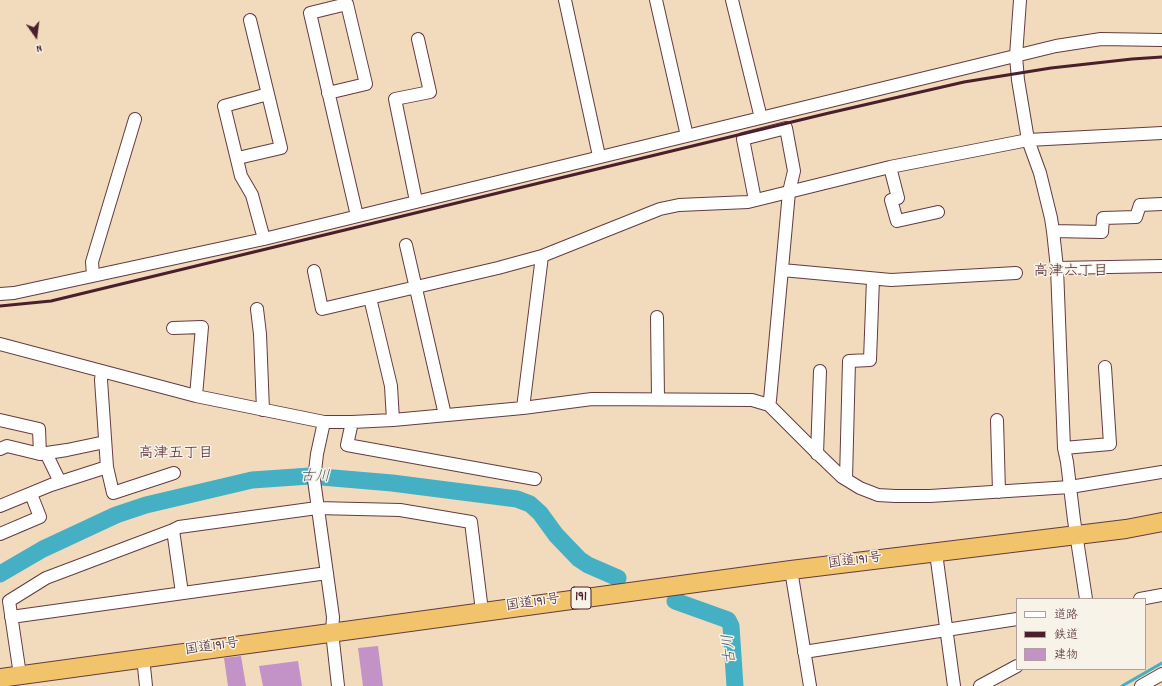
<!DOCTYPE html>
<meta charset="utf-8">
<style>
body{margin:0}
#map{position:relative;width:1162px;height:686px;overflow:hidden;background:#f2dbbc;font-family:Dekko,"Klee One",sans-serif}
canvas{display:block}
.legend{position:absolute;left:1016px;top:598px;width:130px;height:72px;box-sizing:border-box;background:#f7f3e8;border:1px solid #b29e9c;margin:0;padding:5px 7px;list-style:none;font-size:12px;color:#4a1f2b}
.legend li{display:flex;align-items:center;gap:8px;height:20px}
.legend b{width:20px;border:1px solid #b29e9c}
.north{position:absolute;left:16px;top:16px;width:40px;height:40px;-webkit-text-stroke:3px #f7f3e8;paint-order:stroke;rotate:166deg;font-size:11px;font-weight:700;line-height:16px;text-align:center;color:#4a1f2b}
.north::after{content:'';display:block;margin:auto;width:14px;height:18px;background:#4a1f2b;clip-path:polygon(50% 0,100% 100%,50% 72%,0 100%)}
</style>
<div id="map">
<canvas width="1162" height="686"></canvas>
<ul class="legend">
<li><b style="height:5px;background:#fff"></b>道路</li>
<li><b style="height:5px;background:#4a1f2b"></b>鉄道</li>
<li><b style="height:11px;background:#c393c8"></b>建物</li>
</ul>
<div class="north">N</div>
</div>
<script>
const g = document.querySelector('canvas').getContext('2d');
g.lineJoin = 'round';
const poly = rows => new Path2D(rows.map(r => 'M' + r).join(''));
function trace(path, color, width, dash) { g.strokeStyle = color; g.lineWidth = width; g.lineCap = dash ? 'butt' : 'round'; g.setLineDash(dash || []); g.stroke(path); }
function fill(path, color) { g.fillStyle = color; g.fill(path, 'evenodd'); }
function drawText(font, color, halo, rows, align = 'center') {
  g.font = font + ' Dekko,"Klee One",sans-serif'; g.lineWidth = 3; g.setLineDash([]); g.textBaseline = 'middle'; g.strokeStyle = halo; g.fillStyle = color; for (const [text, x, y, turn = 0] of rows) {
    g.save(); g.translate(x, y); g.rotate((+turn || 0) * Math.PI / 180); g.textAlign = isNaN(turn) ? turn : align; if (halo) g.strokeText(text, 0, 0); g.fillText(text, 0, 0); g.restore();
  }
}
const stream = poly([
 [1122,686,1162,663]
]);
const river = poly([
 [0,574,43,549,116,515,146,505,252,480,310,476,392,483,517,499,530,504,540,513,556,535,579,559,588,565,618,578],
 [675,601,728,620,731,626,735,686]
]);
const building = poly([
 [378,646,383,686,363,686,358,648],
 [241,656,246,686,228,686,224,658],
 [298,661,302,686,263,686,259,666]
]);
const minor = poly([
 [565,0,599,156],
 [656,0,687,136],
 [732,0,761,118],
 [1020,0,1016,56,1018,80,1028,140,1040,173,1051,218,1053,231,1057,268,1064,448,1067,462,1074,520,1086,599],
 [328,93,366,84,347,4,310,13,357,216],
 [238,158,281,148,250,20],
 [890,167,898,198,891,200,897,221,938,212],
 [755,200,743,139,786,128,794,171,789,192,770,400,769,405],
 [416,201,395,99,430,92,418,39],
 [1053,231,1102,232,1103,218,1136,217,1140,205,1162,204],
 [264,239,252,195,241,176,224,106,268,94],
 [406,245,445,415],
 [1057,268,1162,266],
 [782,270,891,280,1016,273],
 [314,271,322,309,498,268,542,256,660,209,679,205,748,202,890,167,1028,140,1162,133],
 [93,275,92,262,135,119],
 [0,294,14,293,264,239,1056,46,1101,39,1162,40],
 [370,298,391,386,393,420],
 [257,309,260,334,263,410],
 [657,317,658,398],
 [173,328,202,327,196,396],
 [0,344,196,396,324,422,352,422,393,420,523,408,592,399,752,400,769,405,814,450,842,477,860,488,878,495,895,496,930,496,1070,487,1162,472],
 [102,372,101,380,107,467],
 [523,408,542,256],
 [0,420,39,429,40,454],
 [997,420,999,492],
 [324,422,317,454,314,480,333,617,332,632,338,686],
 [352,422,347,445,535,479],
 [1064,448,1110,444,1105,367],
 [0,449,7,446,40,454,67,450,105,442],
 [46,453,60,482],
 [817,454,820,371],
 [846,479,849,361,870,360,873,279],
 [0,506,51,485,107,467,113,493,174,473],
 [0,534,40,517,31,494],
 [936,553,954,686],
 [791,570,810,686],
 [182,593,173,530,179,527,317,508,400,510,471,522,482,611],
 [1140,599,1162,595],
 [11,617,327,573],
 [804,652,1017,619],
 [143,657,146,686],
 [20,675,9,601,46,578,173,530],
 [980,686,1017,666],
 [1141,686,1162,674]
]);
const highway = poly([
 [0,678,791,570,1126,529,1162,522]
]);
const rail = poly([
 [0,306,51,301,829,113,964,82,1051,68,1132,59,1162,57]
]);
const shields = [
 [581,598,20]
];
const shieldNames = [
 ["191",581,598]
];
const streetNames = [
 ["国道191号",855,562,-7],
 ["国道191号",533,604,-8],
 ["国道191号",212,648,-8]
];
const neighbourhoodNames = [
 ["高津六丁目",1071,273],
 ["高津五丁目",176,455]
];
const waterNames = [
 ["古川",315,478,1],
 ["古川",731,649,-96]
];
trace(stream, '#45afc4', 3);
trace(river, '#45afc4', 17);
fill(building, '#c393c8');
trace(minor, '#633b41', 14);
trace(highway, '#633b41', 20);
trace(minor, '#fff', 12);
trace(highway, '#f1c36a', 18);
trace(rail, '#4a1f2b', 3);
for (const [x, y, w] of shields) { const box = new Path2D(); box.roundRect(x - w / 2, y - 11, w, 22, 3); g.fillStyle = '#f7f3e8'; g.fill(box); trace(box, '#4a1f2b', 1); }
drawText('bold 13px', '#4a1f2b', null, shieldNames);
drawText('14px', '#4a1f2b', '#f7f3e8', streetNames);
drawText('15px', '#4a1f2b', '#f7f3e8', neighbourhoodNames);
drawText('italic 15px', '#485968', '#f7f3e8', waterNames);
</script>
